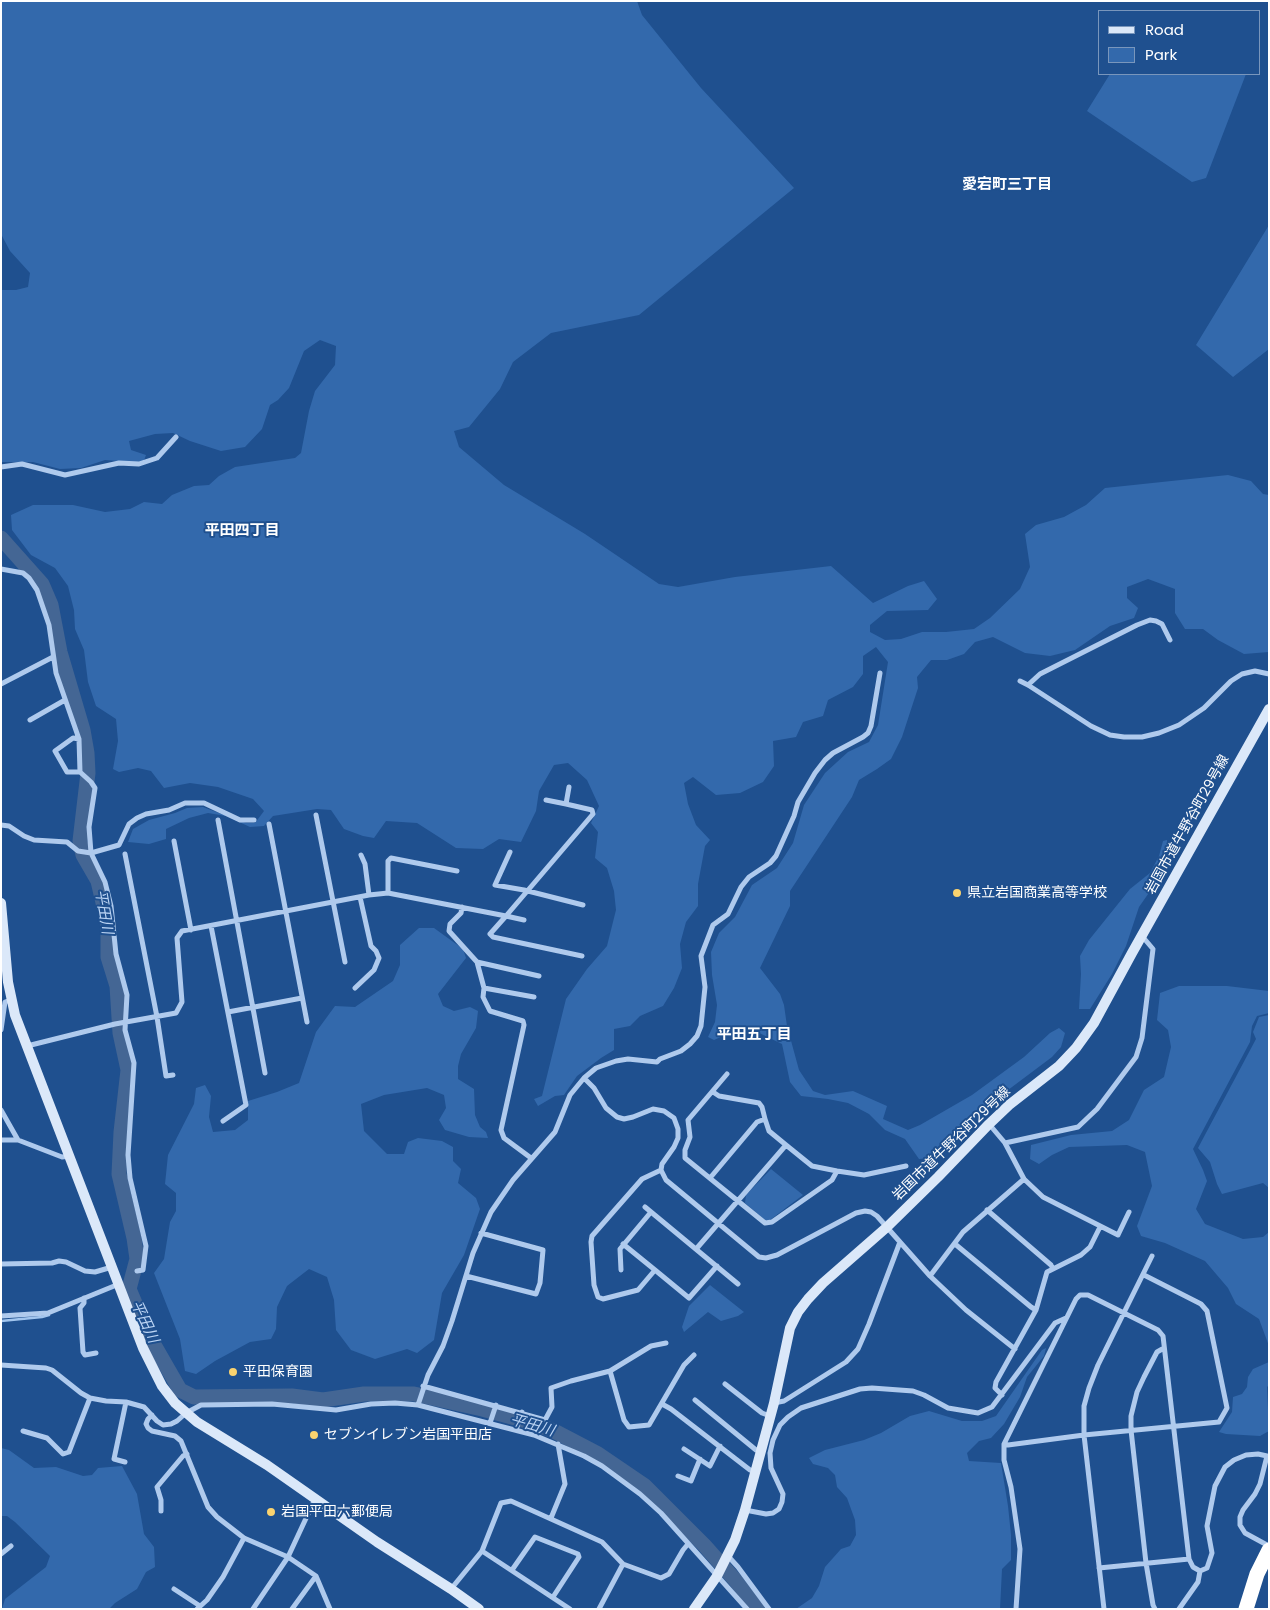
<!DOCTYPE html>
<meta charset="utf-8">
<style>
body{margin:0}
#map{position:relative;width:1270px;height:1610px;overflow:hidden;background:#1f508f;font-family:Poppins,sans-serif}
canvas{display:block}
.frame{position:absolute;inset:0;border:2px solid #fff;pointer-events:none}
.legend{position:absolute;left:1098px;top:10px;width:162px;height:65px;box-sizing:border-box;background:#1f508f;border:1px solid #7996bc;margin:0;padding:6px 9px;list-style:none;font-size:15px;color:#fff}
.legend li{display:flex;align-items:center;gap:10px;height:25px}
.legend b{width:25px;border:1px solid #7996bc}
</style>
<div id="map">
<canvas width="1270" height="1610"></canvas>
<div class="frame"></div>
<ul class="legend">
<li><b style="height:6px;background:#dbe8f9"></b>Road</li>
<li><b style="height:14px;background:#3369ac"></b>Park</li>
</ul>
</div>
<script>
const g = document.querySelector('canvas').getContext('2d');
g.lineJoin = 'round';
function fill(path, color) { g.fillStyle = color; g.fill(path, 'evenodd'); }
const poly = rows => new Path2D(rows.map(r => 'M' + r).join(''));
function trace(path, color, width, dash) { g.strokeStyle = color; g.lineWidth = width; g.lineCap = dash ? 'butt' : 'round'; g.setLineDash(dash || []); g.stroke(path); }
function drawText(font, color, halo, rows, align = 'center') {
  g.font = font + ' Poppins,"Noto Sans JP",sans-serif'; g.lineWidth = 4; g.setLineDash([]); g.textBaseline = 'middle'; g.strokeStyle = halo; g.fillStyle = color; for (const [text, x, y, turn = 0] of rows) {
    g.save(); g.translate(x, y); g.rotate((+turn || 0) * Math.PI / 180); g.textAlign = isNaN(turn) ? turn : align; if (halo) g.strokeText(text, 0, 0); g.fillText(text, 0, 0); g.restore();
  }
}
const green = poly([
 [1,1,637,1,642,15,701,88,794,188,639,315,551,333,513,362,500,389,469,427,454,431,459,447,504,485,585,534,659,584,678,587,735,577,831,566,873,603,908,586,924,581,937,599,928,610,887,611,870,625,870,632,885,640,901,639,922,632,946,632,974,629,990,618,1020,589,1030,567,1025,534,1036,525,1064,517,1086,505,1105,488,1228,475,1251,481,1263,494,1269,495,1269,652,1244,654,1218,640,1203,629,1185,629,1175,613,1175,589,1148,579,1127,587,1127,598,1138,608,1134,618,1110,626,1075,650,1050,656,1025,653,993,637,975,642,964,654,947,660,931,660,917,677,918,688,902,737,891,759,877,769,859,780,852,797,794,885,790,891,790,906,760,968,780,994,784,1005,787,1026,799,1070,813,1091,825,1095,853,1091,887,1106,883,1119,908,1130,920,1125,972,1095,1024,1057,1050,1033,1059,1028,1065,1033,1061,1047,1052,1057,992,1102,973,1120,950,1147,933,1158,919,1159,905,1139,885,1130,869,1114,848,1103,828,1099,801,1096,790,1082,782,1044,751,1029,739,1029,714,1040,708,1037,715,1022,717,1005,712,975,711,952,719,933,735,917,752,885,777,868,793,843,804,805,825,773,848,752,869,742,878,725,888,662,876,647,863,656,863,674,853,687,828,700,823,716,803,722,796,737,773,741,774,766,763,782,740,793,716,795,693,777,684,783,688,804,696,825,710,840,705,846,698,884,698,906,686,922,680,944,682,968,674,988,663,1006,640,1016,630,1026,614,1029,614,1050,601,1058,577,1076,564,1095,555,1096,538,1106,534,1099,542,1096,566,999,587,969,607,946,616,910,614,891,607,868,595,858,598,832,591,823,599,806,587,780,568,763,554,765,539,791,536,811,521,842,499,839,483,849,456,848,417,823,386,821,374,838,363,836,344,829,331,810,317,809,273,816,264,826,250,827,226,816,208,813,189,818,166,829,166,839,149,844,128,842,133,829,149,820,175,813,187,808,203,807,246,823,255,823,264,811,253,799,218,787,190,783,164,788,151,771,138,768,119,772,113,769,118,741,116,719,96,706,88,682,84,650,75,629,74,610,68,586,55,568,31,555,12,530,11,515,33,505,73,505,105,512,130,509,144,502,162,504,172,495,194,486,209,485,219,476,235,467,295,458,301,453,309,411,315,391,335,365,336,346,320,340,304,351,289,388,278,400,270,405,262,429,245,447,221,451,190,441,173,433,155,434,129,441,131,450,146,455,143,463,105,460,81,468,60,469,33,462,1,462,1,290,16,290,28,287,30,273,10,251,1,234],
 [1110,74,1246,74,1206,178,1192,182,1087,111],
 [1269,225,1269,349,1233,377,1196,345],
 [1167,840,1167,867,1139,907,1126,946,1112,974,1090,1009,1079,1009,1081,974,1080,956,1089,940,1130,889,1150,873,1159,856,1163,841],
 [419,928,434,928,463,949,466,958,438,994,443,1006,454,1011,470,1007,478,1011,476,1028,461,1054,458,1066,458,1079,474,1089,475,1115,480,1127,486,1132,488,1138,469,1137,445,1130,439,1120,446,1108,444,1095,427,1088,384,1095,361,1104,364,1131,387,1154,404,1154,408,1142,418,1138,442,1141,453,1147,453,1161,461,1169,458,1183,476,1198,480,1209,464,1255,442,1293,434,1340,417,1353,407,1349,375,1359,351,1350,336,1330,334,1300,327,1277,309,1269,287,1286,277,1307,276,1329,271,1339,250,1342,215,1361,196,1374,185,1371,180,1339,154,1273,164,1259,170,1222,176,1211,176,1193,165,1184,168,1155,194,1104,196,1088,205,1085,211,1096,209,1117,213,1132,235,1130,248,1120,248,1101,277,1092,299,1083,316,1032,335,1006,355,1007,393,981,400,965,400,945],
 [1179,986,1227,986,1269,991,1269,1013,1257,1016,1252,1026,1250,1042,1193,1149,1203,1170,1207,1181,1196,1209,1205,1224,1243,1239,1263,1237,1269,1232,1269,1346,1259,1319,1236,1304,1228,1288,1205,1261,1165,1243,1141,1236,1137,1226,1152,1186,1145,1152,1127,1145,1069,1147,1052,1155,1039,1164,1030,1159,1031,1145,1071,1135,1112,1131,1129,1120,1144,1090,1164,1077,1171,1047,1168,1030,1157,1020,1160,993],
 [1269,1015,1269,1188,1263,1183,1222,1194,1217,1184,1210,1162,1198,1148,1256,1039,1253,1032,1259,1017],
 [771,1169,803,1195,770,1220,765,1220,745,1203,746,1195],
 [710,1285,744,1312,738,1316,721,1321,708,1312,684,1332,682,1327,689,1306],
 [1046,1348,1044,1356,1027,1377,1020,1397,1004,1424,991,1438,979,1441,967,1453,969,1461,1001,1463,1008,1506,1011,1535,1011,1560,1002,1569,1000,1609,796,1609,812,1598,819,1586,825,1567,841,1549,850,1546,856,1535,855,1520,847,1498,837,1487,835,1475,828,1468,813,1464,809,1458,825,1450,864,1440,881,1433,910,1416,929,1411,962,1421,982,1421,996,1416,1042,1350],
 [1269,1362,1269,1385,1267,1387,1269,1431,1260,1436,1226,1434,1219,1432,1232,1412,1233,1397,1242,1394,1247,1387,1248,1377,1253,1369],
 [1,1448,9,1450,34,1468,56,1467,83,1476,92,1475,98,1468,122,1466,137,1494,144,1534,154,1547,155,1567,146,1572,137,1589,115,1603,109,1609,2,1609,5,1599,46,1567,50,1556,15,1522,7,1516,1,1516]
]);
const stream = poly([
 [1,1321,42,1317,49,1315]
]);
const river = poly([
 [1,538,42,584,51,605,60,652,83,730,87,753,88,773,80,841,83,855,98,881,108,924,108,957,117,986,120,1033,128,1070,121,1132,119,1174,134,1238,137,1259,129,1289,149,1336,180,1390,194,1397,292,1396,323,1400,364,1394,414,1394,482,1409,530,1422,554,1431,598,1454,645,1486,704,1545,736,1581,757,1609]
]);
const street = poly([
 [1,467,22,464,65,475,119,463,139,464,157,458,176,437],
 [1,569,23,573,29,578,37,590,49,625,56,673,79,739,80,772,91,782,95,788,89,827,91,853,105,882,111,906,116,954,127,995,125,1030,134,1063,128,1155,130,1178,146,1246,143,1270,137,1271],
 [1020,681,1028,685,1091,726,1110,735,1124,737,1142,737,1159,733,1179,725,1204,708,1231,681,1242,674,1255,671,1269,674],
 [1,684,53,657],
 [1028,685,1040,674,1137,625,1150,620,1156,621,1162,624,1170,640],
 [30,720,65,700],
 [79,739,73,738,55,751,67,772,80,772],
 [546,800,566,804,569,787],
 [316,815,345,962],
 [218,820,265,1073],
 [269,824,307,1022],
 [1,825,9,826,24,836,34,840,67,842,78,851,91,853,119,845,129,824,137,818,146,814,169,810,185,803,204,803,240,820,254,820],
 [174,841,191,930],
 [510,852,495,885,524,890,583,905],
 [125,854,157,1017,166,1076,173,1075],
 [361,855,365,864,369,895],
 [388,893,388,861,391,858,457,871],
 [462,907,461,913,450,924,449,931,477,962,484,988,534,997],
 [524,920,506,916,490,934,493,937,582,956],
 [211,926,246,1105,223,1121],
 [477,962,539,976],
 [355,988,374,970,379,958,376,951,371,946,360,897],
 [484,988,483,997,490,1011,523,1021,524,1025,501,1130,504,1138,531,1158],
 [228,1012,302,998],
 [1,1030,5,1002,11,1000],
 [27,1046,115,1024,176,1013,182,1002,177,938,182,931,369,895,388,893,506,916,593,814,592,810,566,804],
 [727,1074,688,1120,690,1137,685,1150,685,1158,765,1223,772,1222,832,1180,837,1171],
 [584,1078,594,1088,606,1108,617,1117,624,1119,633,1117,653,1109,664,1111,674,1118,678,1129,678,1138,674,1147,662,1164,661,1170,666,1180,759,1257,766,1258,777,1255,856,1213,865,1211,871,1212,877,1216,930,1276,966,1310,1015,1349],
 [1,1110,18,1140],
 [765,1119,769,1131,786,1145],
 [989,1124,1005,1143,1024,1179,1043,1197,1118,1235,1129,1212],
 [1,1140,18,1140,62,1157,70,1156],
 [1005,1143,1078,1127,1097,1109,1136,1057,1142,1038,1153,949,1142,936],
 [710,1178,757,1122,765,1119,762,1107,759,1103,719,1096,713,1092],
 [645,1207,738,1284],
 [987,1210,1051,1265,1053,1269],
 [623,1244,655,1270,638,1290,603,1299,598,1297,594,1285,591,1242,592,1236,642,1179,661,1170],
 [955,1244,1031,1307,1036,1310],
 [697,1248,786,1145,812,1166,837,1171,864,1175,906,1166],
 [1,1264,52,1263,59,1261,66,1262,85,1271,95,1272,112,1267],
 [621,1270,620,1249,651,1212],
 [655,1270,689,1298,717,1266],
 [466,1276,536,1294,540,1283,543,1250,481,1233],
 [930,1276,963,1232,1024,1179],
 [84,1298,84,1303,80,1308,83,1352,85,1355,96,1353],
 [1,1316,48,1313,119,1284],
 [1,1365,46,1368,52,1370,81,1393,90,1398,106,1401,126,1402,144,1407,157,1421,163,1425,171,1424,177,1421,186,1413,201,1405,272,1404,336,1410,371,1404,395,1403,418,1405,534,1435,584,1456,602,1466,640,1494,661,1513,747,1609],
 [610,1371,624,1420,629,1427,649,1425,684,1365,694,1355],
 [725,1384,762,1413,770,1416],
 [423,1386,545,1420,552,1407,551,1388,571,1381,610,1371,651,1346,666,1343],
 [1002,1395,995,1388,996,1382,1036,1310,1047,1272,1081,1255,1090,1247,1100,1227],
 [695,1400,756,1450,761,1451],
 [774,1403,784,1401,846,1362,858,1349,869,1324,900,1242],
 [662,1404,671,1409,750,1470,755,1471],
 [418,1405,428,1375,443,1346,452,1321,473,1253,491,1212,513,1180,555,1132,570,1095,584,1078,596,1068,616,1061,628,1059,657,1062,660,1059,681,1051,690,1044,697,1036,701,1026,705,987,701,956,713,925,728,914,741,887,749,877,770,863,776,856,794,816,798,802,815,773,825,760,833,753,863,737,868,733,871,726,880,673],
 [152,1415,148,1419,146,1424,148,1428,152,1431,175,1436,181,1441,208,1507,217,1517,244,1538,288,1557,253,1609],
 [490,1423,496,1405],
 [516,1430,522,1412],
 [23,1431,47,1438,63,1454,69,1452,90,1398],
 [1004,1444,1008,1445,1084,1435,1219,1422,1227,1408,1207,1311,1201,1304,1144,1275],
 [684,1449,710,1466,720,1446],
 [125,1462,114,1459,126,1402],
 [678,1476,691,1481,700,1459],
 [315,1499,288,1557,316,1576,330,1609],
 [745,1510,766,1514,773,1513,779,1509,782,1502,783,1494,771,1468,770,1453,773,1440,780,1425,788,1417,801,1408,860,1389,872,1388,913,1391,924,1395,948,1408,978,1413,992,1407,1055,1323,1066,1318],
 [161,1511,161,1500,157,1487,183,1456,187,1454],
 [551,1518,565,1484,558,1444],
 [482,1551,570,1609],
 [1,1554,11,1546],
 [728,1556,738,1567,769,1609],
 [1099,1568,1189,1559],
 [512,1570,535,1537,578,1554,579,1557,553,1597],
 [1200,1571,1207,1568,1212,1553,1207,1526,1215,1486,1225,1467,1234,1460,1246,1455,1258,1454,1267,1456,1260,1484,1255,1494,1243,1510,1240,1517,1240,1525,1245,1533,1269,1546],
 [174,1589,200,1606],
 [451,1589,482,1551,501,1503,511,1501,602,1542,623,1564,661,1578,669,1574,683,1550,688,1544],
 [197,1609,207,1600,223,1577,244,1538],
 [292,1609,316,1576],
 [599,1609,623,1564],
 [1016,1609,1020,1549,1011,1487,1004,1460,1004,1444,1076,1299,1080,1295,1088,1295,1158,1330,1163,1336,1189,1559,1193,1567,1200,1571],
 [1104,1609,1084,1435,1084,1406,1089,1388,1098,1365,1152,1256],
 [1155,1609,1153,1605,1146,1563,1131,1430,1131,1416,1137,1392,1144,1377,1157,1352,1164,1348],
 [1179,1609,1198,1582,1200,1571]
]);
const secondary = poly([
 [1,903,8,982,15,1015,143,1348,162,1386,175,1403,197,1422,267,1465,377,1542,451,1589,479,1609],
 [694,1609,717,1576,735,1540,745,1510,774,1403,790,1328,798,1312,808,1299,823,1283,887,1227,938,1177,989,1124,1009,1105,1059,1066,1076,1048,1094,1023,1132,953,1269,709]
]);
const highway = poly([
 [1246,1609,1257,1574,1269,1550]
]);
const markers = [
 [957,893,5,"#fad36f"],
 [233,1372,5,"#fad36f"],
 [314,1435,5,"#fad36f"],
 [271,1512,5,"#fad36f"]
];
const streetNames = [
 ["岩国市道牛野谷町29号線",1188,825,-61],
 ["岩国市道牛野谷町29号線",952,1144,-44]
];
const poiNames = [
 ["県立岩国商業高等学校",967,893],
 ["平田保育園",243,1372],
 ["セブンイレブン岩国平田店",324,1435],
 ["岩国平田六郵便局",281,1512]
];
const neighbourhoodNames = [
 ["愛宕町三丁目",1007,185],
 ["平田四丁目",242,531],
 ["平田五丁目",754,1035]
];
const waterNames = [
 ["平田川",103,912,80],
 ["平田川",144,1322,65],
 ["平田川",532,1426,16]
];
fill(green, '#3369ac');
trace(stream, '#a2c5ee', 2.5);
trace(river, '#446694', 15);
trace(street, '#afcaed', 5);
trace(secondary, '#dbe8f9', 10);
trace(highway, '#fff', 15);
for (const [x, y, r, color] of markers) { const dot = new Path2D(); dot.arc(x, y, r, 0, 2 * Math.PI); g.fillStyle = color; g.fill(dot); trace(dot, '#1f508f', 2); }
drawText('14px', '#fff', '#1f508f', streetNames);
drawText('14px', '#fff', '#1f508f', poiNames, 'left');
drawText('bold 15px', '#fff', '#1f508f', neighbourhoodNames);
drawText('italic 15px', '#bbd4f4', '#1f508f', waterNames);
</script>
